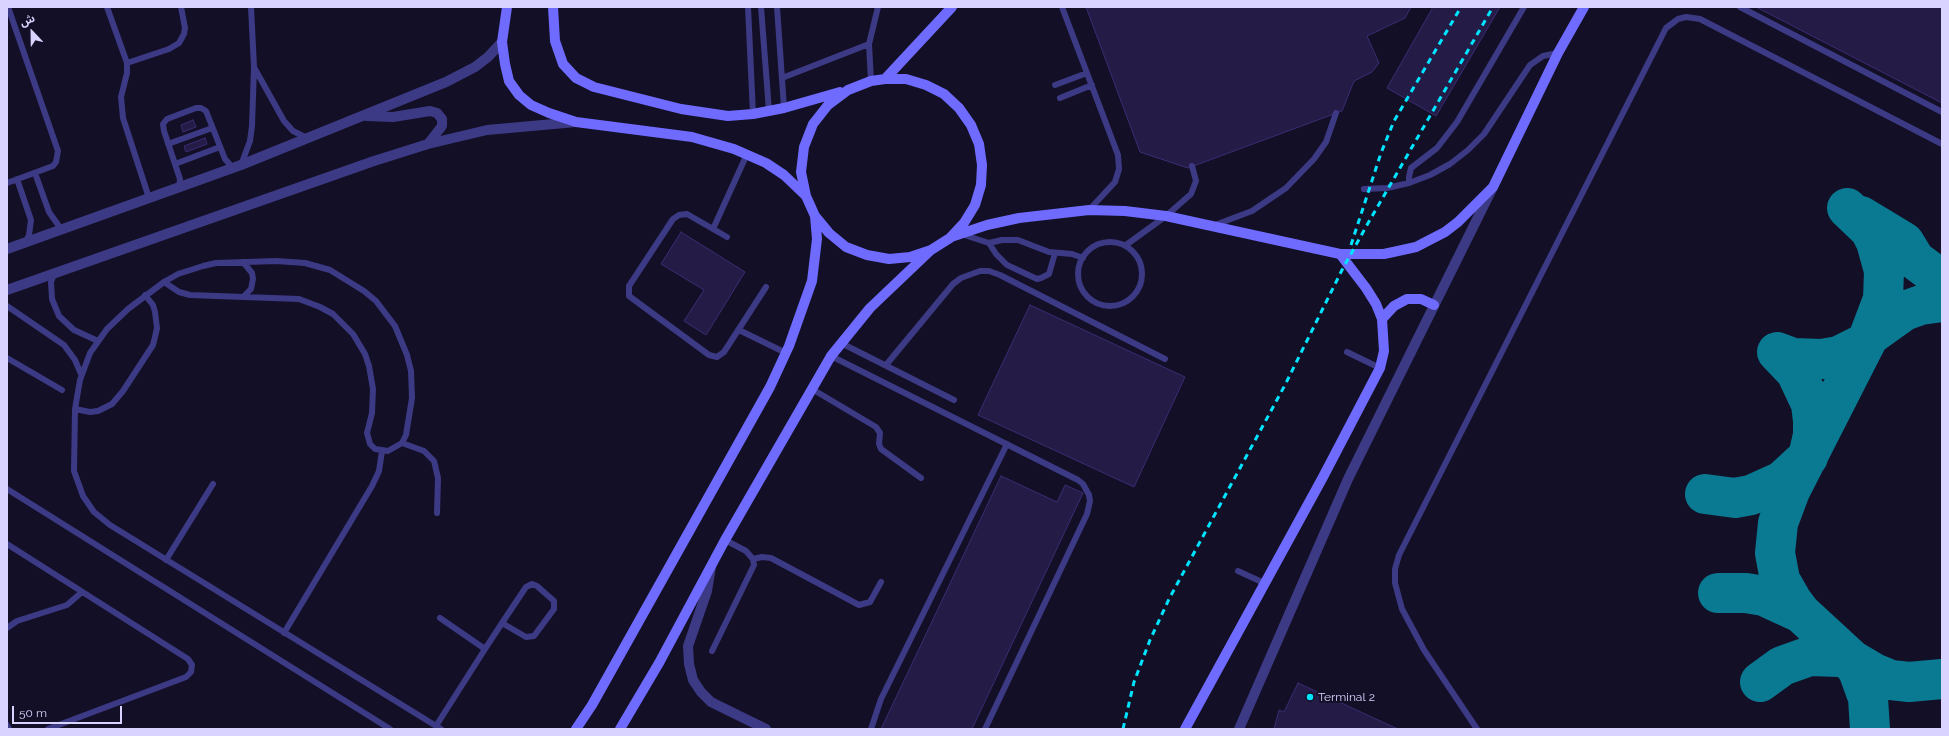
<!DOCTYPE html>
<meta charset="utf-8">
<style>
body{margin:0}
#map{position:relative;width:1949px;height:736px;overflow:hidden;background:#130f26;font-family:Raleway,"Noto Sans Arabic",sans-serif}
canvas{display:block}
.frame{position:absolute;inset:0;border:8px solid #d9d4ff;pointer-events:none}
.north{position:absolute;left:12px;top:12px;width:40px;height:40px;-webkit-text-stroke:3px #130f26;paint-order:stroke;rotate:338deg;font-size:11px;font-weight:700;line-height:16px;text-align:center;color:#d9d4ff}
.north::after{content:'';display:block;margin:auto;width:14px;height:18px;background:#d9d4ff;clip-path:polygon(50% 0,100% 100%,50% 72%,0 100%)}
.scale{position:absolute;left:12px;top:706px;width:110px;height:18px;box-sizing:border-box;border:2px solid #d9d4ff;border-top:0;padding-left:5px;font-size:12px;line-height:14px;white-space:nowrap;color:#d9d4ff;-webkit-text-stroke:3px #130f26;paint-order:stroke}
</style>
<div id="map">
<canvas width="1949" height="736"></canvas>
<div class="frame"></div>
<div class="north">ش</div>
<div class="scale">50 m</div>
</div>
<script>
const g = document.querySelector('canvas').getContext('2d');
g.lineJoin = 'round';
const poly = rows => new Path2D(rows.map(r => 'M' + r).join(''));
function trace(path, color, width, dash) { g.strokeStyle = color; g.lineWidth = width; g.lineCap = dash ? 'butt' : 'round'; g.setLineDash(dash || []); g.stroke(path); }
function fill(path, color) { g.fillStyle = color; g.fill(path, 'evenodd'); }
function drawText(font, color, halo, rows, align = 'center') {
  g.font = font + ' Raleway,sans-serif'; g.lineWidth = 4; g.setLineDash([]); g.textBaseline = 'middle'; g.strokeStyle = halo; g.fillStyle = color; for (const [text, x, y, turn = 0] of rows) {
    g.save(); g.translate(x, y); g.rotate((+turn || 0) * Math.PI / 180); g.textAlign = isNaN(turn) ? turn : align; if (halo) g.strokeText(text, 0, 0); g.fillText(text, 0, 0); g.restore();
  }
}
const taxiway = poly([
 [1847,208,1870,230,1876,242,1884,271,1883,299,1869,336],
 [1861,216,1904,242,1915,260,1942,280],
 [1942,302,1921,305,1904,311,1869,336,1790,491,1778,523,1775,553,1780,580,1792,601,1801,613,1852,660,1874,673,1891,680,1909,682,1942,679],
 [1705,494,1735,498,1751,495,1782,481,1808,457,1813,435,1813,421,1811,404,1796,372,1777,352,1793,358,1822,359,1839,356,1865,343],
 [1718,593,1746,593,1764,596,1801,613],
 [1760,682,1782,666,1810,656,1839,657,1852,660,1859,673,1868,698,1870,729]
]);
const building = poly([
 [1086,7,1411,7,1405,18,1367,36,1379,63,1372,72,1354,81,1342,111,1188,168,1140,152,1086,7],
 [1433,7,1500,7,1436,116,1387,88,1433,7],
 [1756,7,1942,7,1942,103,1756,7],
 [193,120,196,127,183,132,181,125,193,120],
 [205,138,207,144,186,152,184,146,205,138],
 [681,232,745,272,706,335,684,321,704,290,661,264,681,232],
 [1030,305,1185,377,1134,487,978,415,1030,305],
 [1001,476,1057,502,1065,485,1083,493,972,729,881,729,1001,476],
 [1298,683,1389,725,1398,729,1274,729,1279,710,1284,712,1298,683]
]);
const service = poly([
 [107,7,127,63,127,73,121,97,123,118,149,198],
 [748,7,753,114],
 [761,7,769,111],
 [777,7,784,108],
 [1062,7,1118,155,1119,169,1115,182,1089,210],
 [1740,7,1942,112],
 [127,63,169,49,179,43,184,34,185,28,181,7],
 [255,69,284,121,293,131,307,138],
 [782,78,869,44],
 [871,81,869,44,878,7],
 [1055,85,1087,73],
 [1060,98,1092,85],
 [168,144,212,128],
 [175,164,220,147],
 [241,165,250,141,252,126,254,67,251,7],
 [35,173,49,212,61,229],
 [17,179,31,220,29,235,26,242],
 [7,183,53,166,56,162,58,151,8,7],
 [1409,183,1409,177,1411,168,1437,148,1457,122,1524,7],
 [179,188,180,179,164,131,163,124,167,119,196,108,201,108,206,111,225,159,233,168],
 [1364,189,1387,188,1409,183,1430,175,1450,164,1468,150,1484,134,1530,65,1543,56,1558,53],
 [1215,225,1252,211,1286,188,1314,159,1326,142,1336,113],
 [713,229,747,154],
 [961,234,989,243,1002,240,1018,240,1049,252,1072,254,1083,258],
 [727,237,687,214,679,215,673,219,629,286,629,296,709,355,717,357,724,352,766,287],
 '1078 274a32 32 0 1 1 64 0a32 32 0 1 1-64 0Z',
 [989,243,996,254,1007,265,1037,279,1041,278,1049,274,1055,253],
 [1126,245,1166,216,1191,194,1196,181,1192,166],
 [243,262,252,273,253,279,251,289,243,297],
 [54,274,51,282,52,299,59,316,74,330,98,341],
 [164,282,179,292,190,295,299,299,320,307,333,314,353,334,365,354,369,366,373,389,372,413,367,433,370,444,375,449,388,451,402,443,406,435,412,398,411,371,407,355,395,326,376,301,364,291,330,270,305,263,276,261,216,263,203,266,178,274,164,282,128,309,107,329,90,353,80,380,75,409,74,471,83,496,94,512,110,525,441,729],
 [7,306,64,345,75,360,81,374],
 [739,330,786,353],
 [841,343,954,400],
 [1347,352,1380,368],
 [831,356,1078,480,1083,484,1089,495,1090,501,1087,514,985,729],
 [7,358,62,390],
 [886,365,953,284,961,278,980,271,989,271,1000,275,1165,359],
 [812,389,876,427,880,433,879,444,881,449,921,478],
 [75,409,90,412,98,411,112,404,123,391,153,345,155,337,157,328,155,312,153,305,145,295],
 [402,443,424,451,434,461,438,478,437,513],
 [7,489,390,729],
 [7,544,188,659,192,665,191,672,186,677,48,729],
 [753,559,762,557,771,558,859,605,870,602,881,582],
 [166,560,213,484],
 [1238,571,1264,583],
 [440,618,485,649],
 [7,628,17,621,67,605,82,592],
 [284,633,372,486,379,471,382,451],
 [712,651,754,565,753,559,746,551,725,540],
 [7,725,9,729],
 [436,726,485,649,502,623,526,587,532,584,537,586,554,601,554,609,534,636,526,637,502,623],
 [871,729,881,699,1007,444],
 [1477,729,1424,650,1402,609,1395,583,1395,569,1399,555,1666,28,1678,19,1686,17,1700,19,1942,144]
]);
const tertiary = poly([
 [367,116,393,117,430,111,437,113,442,119,442,126,428,144],
 [7,249,241,165,446,82,475,67,488,57,502,42],
 [7,290,374,161,428,144,487,130,576,122],
 [711,567,707,591,688,646,689,664,693,680,701,692,711,702,766,729],
 [1239,729,1348,479,1492,189]
]);
const secondary = poly([
 [507,7,502,42,505,64,509,81,519,95,531,105,549,113,576,122,692,137,734,149,766,163,784,175,806,196],
 [553,7,555,41,563,64,576,78,594,87,681,109,728,116,753,114,784,108,840,92],
 [885,79,952,7],
 [951,237,987,225,1019,218,1089,210,1125,211,1166,216,1340,254,1384,254,1416,247,1445,232,1458,222,1493,187,1558,53,1584,7],
 [1382,319,1394,306,1407,299,1421,299,1434,305],
 [576,729,592,705,770,387,789,346,812,281,817,239,815,216],
 [620,729,659,663,725,540,831,356,870,308,931,250,950,238,964,223,975,205,981,185,982,165,979,144,971,125,959,108,944,94,926,85,906,79,885,79,871,81,848,90,828,105,813,124,804,147,801,172,806,196,815,216,829,233,846,247,867,255,889,259,910,257,931,250],
 [1185,729,1323,477,1380,368,1384,351,1382,319,1376,304,1366,288,1340,254]
]);
const rail = poly([
 [1351,245,1381,153,1394,121,1461,7],
 [1123,729,1134,682,1150,640,1169,599,1285,385,1342,270,1367,225,1493,7]
]);
const markers = [
 [1310,697,4,"#00e5ff"]
];
const poiNames = [
 ["Terminal 2",1318,697]
];
trace(taxiway, '#0a7a92', 40);
fill(building, '#241b47');
trace(building, '#3b2d73', 1);
trace(service, '#3d3a85', 6);
trace(tertiary, '#3d3a85', 10);
trace(secondary, '#6f6bff', 10);
trace(rail, '#00e5ff', 3, [6, 5]);
for (const [x, y, r, color] of markers) { const dot = new Path2D(); dot.arc(x, y, r, 0, 2 * Math.PI); g.fillStyle = color; g.fill(dot); trace(dot, '#130f26', 1.5); }
drawText('12px', '#d9d4ff', '#130f26', poiNames, 'left');
</script>
